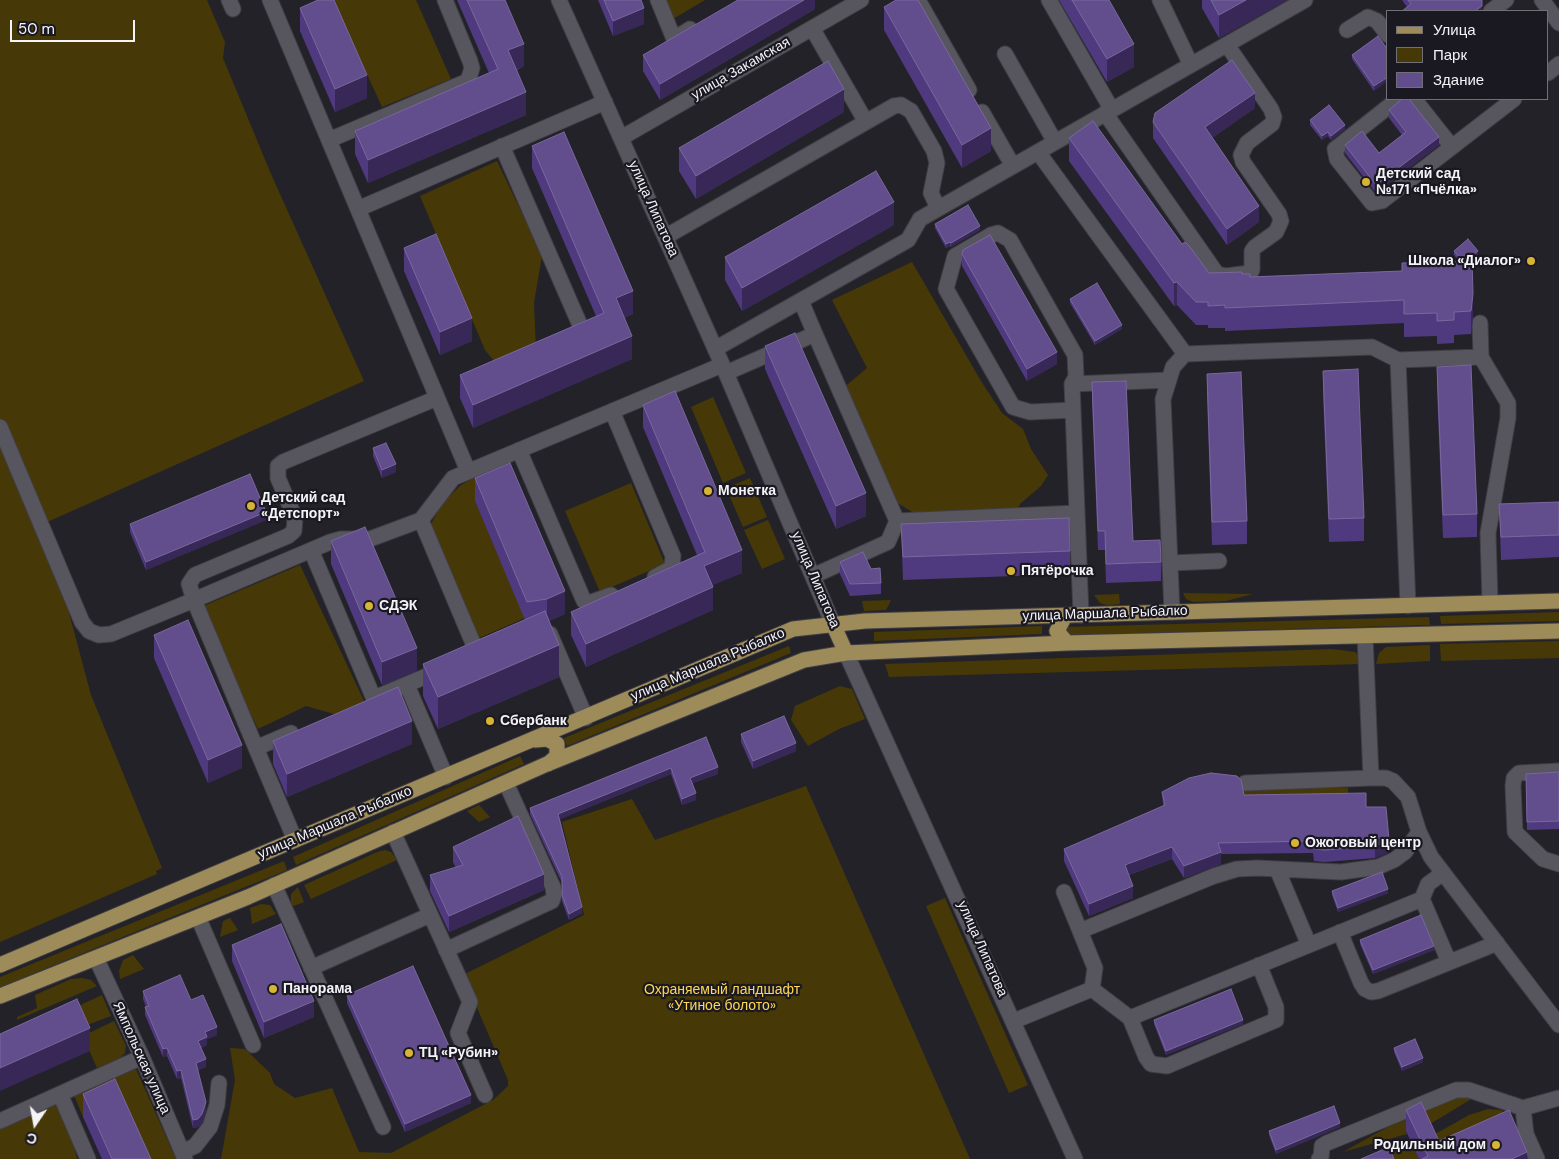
<!DOCTYPE html>
<meta charset="utf-8">
<style>
body{margin:0}
#map{position:relative;width:1559px;height:1159px;overflow:hidden;background:#232229;font-family:"DM Sans",sans-serif}
canvas{display:block}
.legend{position:absolute;left:1386px;top:10px;width:162px;height:90px;box-sizing:border-box;background:#1a1820;border:1px solid #717076;margin:0;padding:6px 9px;list-style:none;font-size:15px;color:#f4f3f8}
.legend li{display:flex;align-items:center;gap:10px;height:25px}
.legend b{width:25px;border:1px solid #717076}
.north{position:absolute;left:10px;top:1099px;width:50px;height:50px;-webkit-text-stroke:4px #1a1820;paint-order:stroke;rotate:192deg;font-size:14px;font-weight:700;line-height:20px;text-align:center;color:#f4f3f8}
.north::after{content:'';display:block;margin:auto;width:18px;height:22px;background:#f4f3f8;clip-path:polygon(50% 0,100% 100%,50% 72%,0 100%)}
.scale{position:absolute;left:10px;top:20px;width:125px;height:22px;box-sizing:border-box;border:2px solid #f4f3f8;border-top:0;padding-left:6px;font-size:15px;line-height:18px;white-space:nowrap;color:#f4f3f8;-webkit-text-stroke:4px #1a1820;paint-order:stroke}
</style>
<div id="map">
<canvas width="1559" height="1159"></canvas>
<ul class="legend">
<li><b style="height:6px;background:#9d8c59"></b>Улица</li>
<li><b style="height:14px;background:#463907"></b>Парк</li>
<li><b style="height:14px;background:#624e8c"></b>Здание</li>
</ul>
<div class="north">С</div>
<div class="scale">50 m</div>
</div>
<script>
const g = document.querySelector('canvas').getContext('2d');
g.lineJoin = 'round';
function fill(path, color) { g.fillStyle = color; g.fill(path, 'evenodd'); }
const poly = rows => new Path2D(rows.map(r => 'M' + r).join(''));
function trace(path, color, width, dash) { g.strokeStyle = color; g.lineWidth = width; g.lineCap = dash ? 'butt' : 'round'; g.setLineDash(dash || []); g.stroke(path); }
function drawText(font, color, halo, rows, align = 'center') {
  g.font = font + ' "DM Sans",sans-serif'; g.lineWidth = 4.5; g.setLineDash([]); g.textBaseline = 'middle'; g.strokeStyle = halo; g.fillStyle = color; for (const [text, x, y, turn = 0] of rows) {
    g.save(); g.translate(x, y); g.rotate((+turn || 0) * Math.PI / 180); g.textAlign = isNaN(turn) ? turn : align; if (halo) g.strokeText(text, 0, 0); g.fillText(text, 0, 0); g.restore();
  }
}
const green = poly([
 [0,0,207,0,225,42,223,58,271,174,364,381,45,523,91,695,162,868,156,871,157,874,0,942],
 [333,0,416,0,451,79,382,107],
 [664,0,705,0,673,19],
 [497,161,542,255,534,303,536,350,500,368,485,350,420,196],
 [912,262,981,381,1002,413,1023,429,1031,449,1048,475,1041,486,1020,504,1013,521,920,517,885,495,842,389,867,368,832,300],
 [713,397,746,473,723,483,691,407],
 [492,471,475,501,525,618,479,638,430,526,441,505,460,486,477,475],
 [750,478,767,517,743,527,726,488],
 [631,483,665,564,600,592,565,511],
 [768,520,785,559,762,569,744,530],
 [300,565,365,703,334,714,306,706,258,729,201,607],
 [1183,593,1253,594,1226,601,1193,602,1186,599],
 [1119,594,1120,604,1107,605,1100,603,1094,595],
 [891,600,886,610,864,611,862,601],
 [1559,612,1559,621,1441,624,1440,616],
 [1429,617,1430,625,1066,635,1066,627],
 [1042,626,1042,634,874,641,874,632],
 [1559,641,1559,658,1441,661,1440,644],
 [1430,645,1430,661,1376,664,1379,653,1386,647],
 [789,646,791,653,567,746,564,738],
 [1332,649,1355,652,1359,657,1361,664,889,677,885,664],
 [840,686,852,689,865,719,839,729,808,746,791,720,795,706],
 [520,756,524,764,296,865,293,857],
 [806,786,970,1159,221,1159,235,1080,230,1048,245,1049,270,1073,274,1084,295,1098,332,1088,359,1152,391,1153,493,1100,508,1086,508,1080,463,975,584,915,562,822,632,799,655,840],
 [1241,788,1348,788,1349,805,1244,807],
 [479,805,490,817,479,822,467,811],
 [385,850,391,852,397,860,311,899,304,885,377,852],
 [284,861,287,870,0,987,0,977],
 [298,887,304,902,291,907,291,894],
 [945,898,1028,1085,1009,1093,926,906],
 [261,904,270,905,276,914,252,924,250,908],
 [230,918,238,930,220,937,223,921],
 [133,955,144,969,120,979,119,971,123,960],
 [82,978,91,980,97,986,17,1020,17,1017,37,1008,35,995,71,979],
 [102,995,111,1016,79,1028,63,1013],
 [114,1021,126,1046,125,1053,120,1058,97,1068,83,1036],
 [136,1069,176,1159,141,1159,83,1117,74,1095],
 [1460,1095,1478,1095,1430,1124,1406,1131,1407,1134,1343,1152,1386,1128],
 [56,1103,74,1145,77,1159,0,1159,0,1127],
 [1488,1109,1501,1110,1512,1117,1530,1159,1446,1159,1428,1138,1469,1115],
 [1413,1146,1419,1159,1358,1159,1399,1149]
]);
const minor = poly([
 [229,0,233,9],
 [270,0,468,471],
 [559,0,726,373,833,624],
 [658,0,674,39,690,29],
 [918,0,969,90],
 [1049,0,1112,110],
 [1160,0,1191,65],
 [1542,0,1559,23],
 [1491,11,1506,0],
 [1347,30,1368,17,1377,21,1388,35],
 [1005,54,1055,142],
 [1548,73,1559,64],
 [1398,99,1335,149,1337,159,1372,203,1382,201,1514,99],
 [1414,99,1452,147],
 [982,112,1013,166],
 [1105,113,1217,274,1226,276,1250,273,1252,270,1252,251,1255,247,1276,232,1281,221,1279,214,1243,162,1241,155,1247,143,1272,124,1274,117,1271,109,1227,45],
 [866,122,894,106,901,105,911,111,934,151,937,163,931,193,938,208],
 [621,138,861,0],
 [329,140,468,81,472,68,470,61,445,0],
 [502,146,580,325],
 [1038,152,1185,354,1372,347,1398,360,1481,357,1480,323],
 [358,209,605,102],
 [665,237,866,122,812,28],
 [801,301,815,334],
 [715,349,908,240,920,219,1305,0],
 [1481,357,1508,403,1508,418,1488,533,1490,602],
 [1398,360,1408,606],
 [726,373,815,334,897,521,1077,513],
 [1072,384,1076,377,1075,355,1010,240,998,233,991,235,955,256,946,289,1013,407,1030,412,1073,410],
 [612,411,673,556,672,568,655,577],
 [0,427,82,622,89,631,99,635,111,634,194,600,189,584,195,575,288,536,294,531,295,518,278,478,278,466,283,462,437,398],
 [519,450,584,601,589,603,611,595],
 [421,520,478,655],
 [311,550,374,699],
 [1170,563,1219,561],
 [813,576,888,542,897,521],
 [1172,612,1163,399,1173,367,1185,354],
 [1081,615,1072,384,1169,380],
 [550,634,586,718],
 [846,653,1075,1159],
 [407,685,446,777],
 [379,696,441,670],
 [291,733,256,748,295,840],
 [256,748,194,600,330,542,341,539,370,539,421,520,453,478,722,365],
 [1559,771,1519,773,1514,778,1513,786,1515,832,1543,859,1559,864],
 [1371,778,1386,778,1393,781,1408,797,1419,832,1431,857,1559,1025],
 [1245,783,1371,778,1365,636],
 [393,832,470,1002,458,1033,485,1095],
 [1277,869,1309,945],
 [274,885,383,1127],
 [1064,892,1080,931],
 [1422,899,1428,884,1443,873],
 [198,917,253,1045],
 [1340,932,1361,983,1365,989,1371,992,1378,991,1497,943],
 [446,950,552,901,554,895,553,887,506,783],
 [96,958,142,1057,185,1159],
 [1259,965,1276,1007,1276,1020,1167,1066,1151,1064,1146,1057,1130,1018,1422,899,1449,962],
 [311,968,430,915],
 [1092,989,1095,968,1080,931,1214,876,1237,869,1257,868,1341,872,1378,867,1394,860,1405,852,1419,832],
 [1014,1021,1092,989,1130,1018],
 [60,1094,88,1159],
 [1523,1108,1526,1134,1537,1159],
 [0,1121,142,1057],
 [182,1152,195,1146,210,1127,217,1105,219,1083],
 [1319,1159,1321,1158,1322,1146,1327,1143,1456,1090,1469,1090,1523,1108,1559,1098]
]);
const major = poly([
 [1065,616,1057,631,1067,643],
 [833,624,846,653],
 [535,740,547,739,557,744,557,756,548,764],
 [0,965,793,629,865,621,1559,601],
 [0,996,248,897,547,764,804,660,846,653,1067,643,1559,631]
]);
const wall = poly([
 [457,0,505,0,524,66,517,70,526,115,368,183,355,154,355,131,489,73],
 [598,0,641,0,644,24,613,36],
 [815,0,815,9,660,100,643,71,643,55],
 [1059,0,1109,0,1134,67,1107,82],
 [1202,0,1287,0,1219,38,1202,8],
 [1402,0,1482,0,1482,11,1407,7],
 [884,7,991,151,962,168,884,30],
 [300,8,367,98,335,112,300,31],
 [1378,36,1374,91,1352,59,1352,55],
 [1255,108,1212,138,1259,222,1227,245,1153,138,1153,122],
 [1389,110,1439,145,1376,193,1345,153,1345,145,1379,153,1402,135,1389,118],
 [844,112,696,199,679,171,679,148],
 [1310,120,1345,129,1331,140,1328,136,1322,140,1310,125],
 [1069,138,1182,244,1209,273,1250,277,1402,271,1459,261,1454,255,1454,251,1478,255,1470,261,1473,317,1471,334,1454,335,1454,343,1437,344,1437,336,1404,337,1404,323,1225,331,1225,328,1208,328,1208,325,1196,325,1177,305,1174,306,1069,161],
 [532,146,633,314,624,318,632,359,473,428,460,398,460,375,596,316,532,168],
 [935,224,980,230,951,247,950,246,946,248,935,228],
 [894,225,742,311,725,280,725,257],
 [404,248,472,341,440,355,404,271],
 [962,254,1057,364,1027,381,962,266],
 [1070,299,1122,329,1095,345,1070,303],
 [765,346,866,516,836,529,765,369],
 [1437,367,1477,514,1477,537,1443,538,1437,390],
 [1323,371,1364,518,1364,541,1329,542,1323,394],
 [1207,374,1247,521,1247,544,1212,545,1207,397],
 [1092,382,1133,541,1161,562,1161,581,1106,583,1105,550,1098,550,1092,402],
 [643,405,742,573,712,585,713,610,586,667,571,635,571,612,697,555,643,427],
 [373,448,396,472,382,478,373,456],
 [475,478,565,614,549,621,559,677,438,729,423,696,423,664,525,620,475,501],
 [1559,502,1559,557,1501,560,1499,504],
 [266,520,146,570,130,532,130,524],
 [901,524,1070,551,1070,574,903,580],
 [331,541,417,671,382,685,331,564],
 [840,562,881,583,881,594,850,596,840,574],
 [154,635,242,768,208,783,154,658],
 [741,734,796,751,753,769,741,742],
 [706,737,718,774,693,783,696,800,682,805,671,774,560,819,582,913,569,920,562,901,562,883,530,814,530,808],
 [273,741,412,744,287,797,273,764],
 [1559,772,1559,829,1527,830,1526,774],
 [1162,792,1244,795,1366,807,1389,852,1375,858,1325,862,1314,861,1313,853,1221,854,1221,864,1184,878,1172,859,1129,875,1133,898,1089,916,1064,861,1064,849,1163,806],
 [453,847,544,890,449,932,430,891,430,875,456,868,453,862],
 [1332,891,1388,893,1338,912,1332,895],
 [1360,940,1434,950,1373,974,1360,944],
 [232,945,314,1017,264,1038,232,961],
 [143,991,191,1000,217,1035,207,1039,207,1045,201,1048,206,1067,198,1070,206,1110,202,1123,198,1127,193,1128,181,1078,177,1079,167,1056,163,1057,145,1015,145,1007,146,1007,143,999],
 [347,995,471,1103,405,1132,347,1003],
 [1154,1020,1243,1024,1166,1055,1154,1024],
 [1394,1048,1423,1062,1402,1071,1394,1052],
 [83,1094,151,1159,102,1159,83,1117],
 [1406,1110,1439,1141,1527,1159,1419,1159,1406,1131],
 [1340,1127,1276,1154,1269,1135,1269,1131]
]);
const shadedWall = poly([
 [804,0,815,0,815,9,660,100,660,84],
 [1246,0,1287,0,1219,38,1219,15],
 [1482,6,1482,11,1475,11],
 [644,8,644,24,613,36,613,21],
 [524,44,524,66,508,73,508,50],
 [1134,44,1134,67,1107,82,1107,59],
 [367,75,367,98,335,112,335,89],
 [1388,77,1388,81,1374,91,1374,86],
 [844,89,844,112,696,199,696,176],
 [526,92,526,115,368,183,368,160],
 [1255,93,1255,108,1205,143,1205,127],
 [1345,125,1345,129,1331,140,1331,136],
 [991,128,991,151,962,168,962,145],
 [1328,132,1328,136,1322,140,1322,136],
 [1439,137,1439,145,1376,193,1376,185],
 [894,202,894,225,742,311,742,288],
 [1259,206,1259,222,1227,245,1227,229],
 [980,226,980,230,951,247,951,243],
 [950,242,950,246,946,248,946,244],
 [1478,251,1478,255,1463,267,1463,263],
 [1177,282,1177,305,1174,306,1174,283],
 [633,291,633,314,616,321,616,298],
 [1473,294,1473,317,1471,334,1471,311],
 [472,318,472,341,440,355,440,332],
 [1122,325,1122,329,1095,345,1095,341],
 [632,336,632,359,473,428,473,405],
 [1057,352,1057,364,1027,381,1027,369],
 [396,464,396,472,382,478,382,470],
 [866,493,866,516,836,529,836,506],
 [266,512,266,520,146,570,146,562],
 [742,550,742,573,704,589,704,566],
 [713,587,713,610,586,667,586,644],
 [565,591,565,614,547,622,547,599],
 [559,645,559,677,438,729,438,697],
 [417,648,417,671,382,685,382,662],
 [412,721,412,744,287,797,287,774],
 [796,743,796,751,753,769,753,761],
 [242,745,242,768,208,783,208,760],
 [718,767,718,774,690,784,690,778],
 [671,768,671,774,558,820,558,814],
 [696,793,696,800,682,805,682,799],
 [1389,840,1389,852,1375,858,1375,846],
 [1172,847,1172,859,1125,876,1125,865],
 [1221,852,1221,864,1184,878,1184,866],
 [544,874,544,890,449,932,449,916],
 [1133,886,1133,898,1089,916,1089,904],
 [1388,889,1388,893,1338,912,1338,908],
 [582,907,582,913,569,920,569,914],
 [1434,946,1434,950,1373,974,1373,970],
 [314,1001,314,1017,264,1038,264,1022],
 [1243,1020,1243,1024,1166,1055,1166,1051],
 [217,1027,217,1035,207,1039,207,1045,198,1049,198,1041,205,1032],
 [90,1028,90,1051,0,1091,0,1068],
 [167,1048,167,1056,163,1057,163,1049],
 [1423,1058,1423,1062,1402,1071,1402,1067],
 [206,1059,206,1067,196,1071,196,1063],
 [181,1070,181,1078,177,1079,177,1071],
 [471,1095,471,1103,405,1132,405,1124],
 [206,1102,206,1110,202,1123,198,1127,193,1128,193,1120],
 [1340,1123,1340,1127,1276,1154,1276,1150],
 [1527,1152,1527,1159,1512,1159]
]);
const building = poly([
 [318,0,334,0,367,75,335,89,300,8,318,0],
 [467,0,505,0,524,44,508,50,526,92,368,160,355,131,498,69,467,0],
 [604,0,641,0,644,8,613,21,604,0],
 [738,0,804,0,660,84,643,55,738,0],
 [896,0,918,0,991,128,962,145,884,7,896,0],
 [1072,0,1109,0,1134,44,1107,59,1072,0],
 [1211,0,1246,0,1219,15,1211,0],
 [1408,0,1482,0,1482,6,1475,11,1402,11,1411,4,1408,0],
 [1378,36,1388,50,1388,77,1374,86,1352,55,1378,36],
 [1232,60,1255,93,1205,127,1259,206,1227,229,1153,122,1155,113,1232,60],
 [828,61,844,89,696,176,679,148,828,61],
 [1402,99,1409,99,1439,137,1376,185,1345,145,1362,131,1379,153,1406,132,1389,110,1402,99],
 [1329,105,1345,125,1331,136,1328,132,1322,136,1310,120,1329,105],
 [1093,121,1182,244,1185,242,1190,247,1209,273,1242,272,1242,274,1250,274,1250,277,1402,271,1402,263,1472,261,1473,294,1471,311,1454,312,1454,320,1437,321,1437,313,1404,314,1404,300,1225,308,1225,305,1208,306,1208,302,1196,302,1177,282,1174,283,1069,138,1093,121],
 [564,132,633,291,616,298,632,336,473,405,460,375,604,313,532,146,564,132],
 [876,171,894,202,742,288,725,257,876,171],
 [968,205,980,226,951,243,950,242,946,244,935,224,968,205],
 [436,234,472,318,440,332,404,248,436,234],
 [990,235,1057,352,1027,369,962,254,963,250,990,235],
 [1468,239,1478,251,1465,261,1462,261,1454,251,1468,239],
 [1097,283,1122,325,1095,341,1070,299,1097,283],
 [795,333,866,493,836,506,765,346,795,333],
 [1471,365,1477,514,1443,515,1437,367,1471,365],
 [1358,369,1364,518,1329,519,1323,371,1358,369],
 [1241,372,1247,521,1212,522,1207,374,1241,372],
 [1126,381,1133,541,1160,540,1161,562,1106,564,1105,531,1098,531,1092,382,1126,381],
 [675,391,742,550,704,566,713,587,586,644,571,612,705,552,643,405,675,391],
 [386,443,396,464,382,470,373,448,386,443],
 [510,463,565,591,547,599,527,602,475,478,510,463],
 [250,474,266,512,146,562,130,524,250,474],
 [1559,502,1559,535,1501,537,1499,504,1559,502],
 [1069,518,1070,551,903,557,901,524,1069,518],
 [365,527,417,648,382,662,331,541,365,527],
 [863,552,871,569,880,568,881,583,850,584,840,562,863,552],
 [545,611,559,645,438,697,423,664,545,611],
 [188,620,242,745,208,760,154,635,188,620],
 [398,687,412,721,287,774,273,741,398,687],
 [784,716,796,743,753,761,741,734,784,716],
 [706,737,718,767,690,778,696,793,682,799,671,768,558,814,582,907,569,914,562,895,562,877,530,808,706,737],
 [1559,772,1559,821,1527,822,1526,774,1559,772],
 [1211,773,1237,776,1241,780,1244,795,1366,793,1366,807,1386,807,1389,840,1375,846,1325,850,1314,849,1313,841,1218,843,1221,852,1184,866,1172,847,1125,865,1133,886,1089,904,1064,849,1165,805,1162,792,1189,778,1211,773],
 [518,816,544,874,449,916,430,875,463,865,453,847,518,816],
 [1382,872,1388,889,1338,908,1332,891,1382,872],
 [1421,915,1434,946,1373,970,1360,940,1421,915],
 [281,924,314,1001,264,1022,232,945,281,924],
 [413,966,471,1095,405,1124,347,995,413,966],
 [180,975,191,1000,203,995,217,1027,205,1032,207,1037,198,1041,206,1059,196,1063,206,1102,202,1114,198,1119,193,1120,181,1070,177,1071,167,1048,163,1049,145,1007,149,1006,143,991,180,975],
 [1231,989,1243,1020,1166,1051,1154,1020,1231,989],
 [77,999,90,1028,0,1068,0,1034,77,999],
 [1415,1039,1423,1058,1402,1067,1394,1048,1415,1039],
 [115,1079,151,1159,112,1159,83,1094,115,1079],
 [1421,1102,1439,1141,1509,1110,1527,1152,1512,1159,1422,1159,1428,1156,1406,1110,1421,1102],
 [1334,1106,1340,1123,1276,1150,1269,1131,1334,1106],
 [1389,1147,1394,1159,1361,1159,1389,1147]
]);
const markers = [
 [1366,182,5,"#d8b434"],
 [1531,261,5,"#d8b434"],
 [708,491,5,"#d8b434"],
 [251,506,5,"#d8b434"],
 [1011,571,5,"#d8b434"],
 [369,606,5,"#d8b434"],
 [490,721,5,"#d8b434"],
 [1295,843,5,"#d8b434"],
 [273,989,5,"#d8b434"],
 [409,1053,5,"#d8b434"],
 [1496,1145,5,"#d8b434"]
];
const streetNames = [
 ["улица Закамская",741,69,-30],
 ["улица Липатова",653,209,66],
 ["улица Липатова",815,580,67],
 ["улица Маршала Рыбалко",1105,614,-2],
 ["улица Маршала Рыбалко",708,665,-23],
 ["улица Маршала Рыбалко",335,823,-23],
 ["улица Липатова",982,949,66],
 ["Ямпольская улица",141,1058,66]
];
const poiNames = [
 ["Детский сад",1376,174],
 ["№171 «Пчёлка»",1376,190],
 ["Школа «Диалог»",1521,261,"right"],
 ["Монетка",718,491],
 ["Детский сад",261,498],
 ["«Детспорт»",261,514],
 ["Пятёрочка",1021,571],
 ["СДЭК",379,606],
 ["Сбербанк",500,721],
 ["Ожоговый центр",1305,843],
 ["Панорама",283,989],
 ["ТЦ «Рубин»",419,1053],
 ["Родильный дом",1486,1145,"right"]
];
const parkNames = [
 ["Охраняемый ландшафт",722,990],
 ["«Утиное болото»",722,1006]
];
fill(green, '#463907');
trace(minor, '#403e45', 17);
trace(major, '#403e45', 17);
trace(minor, '#57555e', 15);
trace(major, '#9d8c59', 15);
fill(wall, '#503a7f');
fill(shadedWall, '#372857');
fill(building, '#624e8c');
trace(building, '#79689d', 1);
for (const [x, y, r, color] of markers) { const dot = new Path2D(); dot.arc(x, y, r, 0, 2 * Math.PI); g.fillStyle = color; g.fill(dot); trace(dot, '#1a1820', 2); }
drawText('14px', '#f4f3f8', '#1a1820', streetNames);
drawText('bold 14px', '#f4f3f8', '#1a1820', poiNames, 'left');
drawText('14px', '#fed755', '#1a1820', parkNames);
</script>
